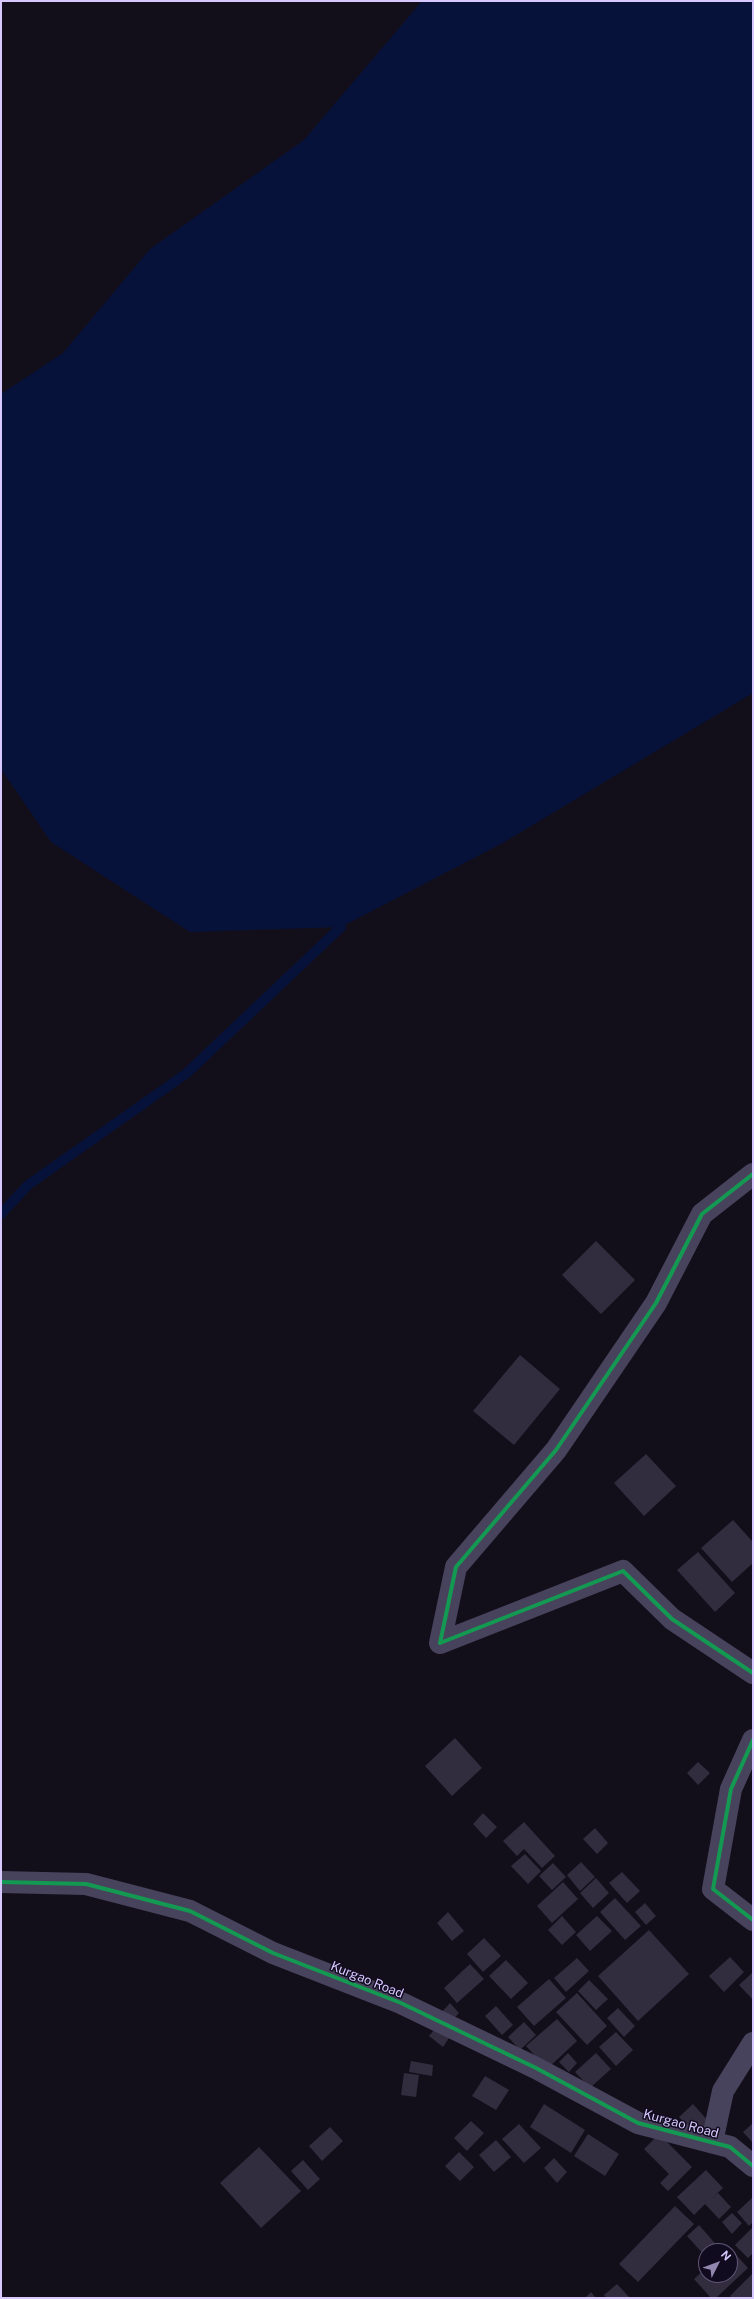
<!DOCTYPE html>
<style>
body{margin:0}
#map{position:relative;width:754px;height:2299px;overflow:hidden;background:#130f1a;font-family:"Public Sans",sans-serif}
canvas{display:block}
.frame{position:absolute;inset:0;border:2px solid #d7c9ff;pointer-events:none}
.north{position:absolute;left:698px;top:2243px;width:40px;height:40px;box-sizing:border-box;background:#110b1f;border:1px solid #605779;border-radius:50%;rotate:48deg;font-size:11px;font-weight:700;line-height:16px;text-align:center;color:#d7c9ff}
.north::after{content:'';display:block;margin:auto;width:14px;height:18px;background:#9288af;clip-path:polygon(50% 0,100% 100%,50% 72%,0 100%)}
</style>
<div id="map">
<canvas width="754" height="2299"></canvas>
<div class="frame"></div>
<div class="north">N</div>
</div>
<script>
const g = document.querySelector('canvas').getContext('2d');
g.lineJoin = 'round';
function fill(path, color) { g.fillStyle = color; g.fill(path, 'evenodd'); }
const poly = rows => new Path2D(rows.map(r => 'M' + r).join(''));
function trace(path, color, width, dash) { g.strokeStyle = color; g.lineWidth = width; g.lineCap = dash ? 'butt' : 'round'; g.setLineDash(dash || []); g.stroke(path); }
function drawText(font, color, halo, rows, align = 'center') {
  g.font = font + ' "Public Sans",sans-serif'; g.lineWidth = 3; g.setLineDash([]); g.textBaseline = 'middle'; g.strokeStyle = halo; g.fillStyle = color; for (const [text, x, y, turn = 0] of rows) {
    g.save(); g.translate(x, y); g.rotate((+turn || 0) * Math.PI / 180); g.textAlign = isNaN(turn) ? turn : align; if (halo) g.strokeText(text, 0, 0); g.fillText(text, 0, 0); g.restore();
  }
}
const water = poly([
 [422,1,753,1,753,693,501,844,341,927,190,932,51,842,1,769,1,394,63,353,150,249,304,140]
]);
const stream = poly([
 [1,1214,28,1185,187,1073,341,927]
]);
const building = poly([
 [596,1241,635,1280,601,1314,562,1275],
 [520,1355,560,1389,514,1445,473,1411],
 [646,1454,676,1486,644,1516,614,1483],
 [733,1520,753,1542,753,1563,732,1582,701,1548],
 [698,1552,735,1593,715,1612,677,1570],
 [455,1738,482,1768,452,1796,425,1766],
 [698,1762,710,1773,698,1785,687,1773],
 [483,1813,497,1827,486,1838,473,1824],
 [524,1822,555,1856,542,1868,524,1849,517,1856,503,1841],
 [595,1828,608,1843,597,1854,583,1839],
 [525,1854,541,1871,528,1884,511,1866],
 [581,1862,595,1877,580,1891,567,1875],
 [553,1863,566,1877,552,1890,539,1876],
 [622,1872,640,1891,627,1903,609,1883],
 [596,1878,609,1893,593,1908,580,1893],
 [563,1882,578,1899,552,1923,537,1906],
 [615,1898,641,1926,625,1940,600,1912],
 [645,1903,656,1916,646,1925,635,1912],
 [448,1912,464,1931,452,1941,437,1923],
 [562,1916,576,1932,562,1945,548,1930],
 [597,1916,612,1931,590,1951,576,1935],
 [649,1930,689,1974,638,2021,598,1976],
 [484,1938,501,1956,483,1972,467,1954],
 [730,1957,744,1972,724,1992,709,1976],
 [577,1958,589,1971,566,1992,554,1978],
 [506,1960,528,1983,511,1999,489,1976],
 [470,1964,484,1979,457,2003,444,1988],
 [753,1972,753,2000,739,1985],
 [549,1979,566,1998,534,2026,517,2007],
 [589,1980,608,1999,596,2010,578,1991],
 [577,1993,607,2026,587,2045,556,2012],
 [450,2003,459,2013,449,2023,440,2014],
 [496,2006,513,2025,502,2035,485,2016],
 [618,2008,635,2026,624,2037,607,2018],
 [557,2019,577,2041,547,2069,526,2046],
 [524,2022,536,2035,520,2050,508,2037],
 [438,2025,451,2035,443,2047,429,2036],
 [616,2032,633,2050,616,2066,599,2047],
 [568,2053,577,2063,569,2072,559,2062],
 [596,2053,611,2069,590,2088,575,2072],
 [411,2061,433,2065,432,2076,409,2072],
 [404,2073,419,2075,416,2097,401,2095],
 [485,2076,509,2090,496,2110,472,2096],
 [544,2104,585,2130,571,2153,530,2127],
 [693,2104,710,2123,696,2136,679,2117],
 [471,2121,484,2133,467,2151,454,2138],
 [753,2123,753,2143,743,2132],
 [519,2124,541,2148,524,2163,502,2139],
 [330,2127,343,2141,322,2161,309,2146],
 [588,2134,619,2154,605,2176,574,2156],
 [659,2134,692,2167,668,2191,660,2183,669,2174,644,2149],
 [496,2140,511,2157,494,2172,479,2155],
 [259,2147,301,2191,261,2228,220,2183],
 [459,2152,474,2167,460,2181,445,2166],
 [554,2158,567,2172,557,2183,544,2168],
 [303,2160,320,2179,308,2190,291,2171],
 [706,2170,723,2188,708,2202,718,2193,731,2207,719,2219,705,2204,694,2215,677,2197],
 [753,2197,753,2222,749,2226,737,2212],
 [675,2206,694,2224,638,2282,619,2264],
 [732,2213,742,2223,732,2234,722,2222],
 [699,2225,720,2249,718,2251,706,2251,706,2257,687,2236],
 [753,2227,753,2253,748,2258,735,2245],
 [729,2247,748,2268,716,2298,711,2298,694,2279,706,2268,706,2275,730,2275,730,2251,724,2251],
 [753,2273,753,2298,732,2298,730,2296],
 [617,2284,630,2298,606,2298,604,2295],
 [591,2292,596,2298,585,2298]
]);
const minor = poly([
 [753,1174,702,1214,656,1303,556,1450,456,1567,440,1643,623,1571,672,1619,753,1673],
 [753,1740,731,1789,713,1889,753,1920],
 [712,2142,723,2091,753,2043]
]);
const tertiary = poly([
 [1,1882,86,1884,190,1911,273,1953,401,2003,536,2068,638,2123,730,2147,753,2166]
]);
const cycleway = poly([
 [753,1174,702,1214,656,1303,556,1450,456,1567,440,1643,623,1571,672,1619,753,1673],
 [753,1740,731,1789,713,1889,753,1920],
 [1,1882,86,1884,190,1911,273,1953,401,2003,536,2068,638,2123,730,2147,753,2166]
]);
const streetNames = [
 ["Kurgao Road",367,1980,22],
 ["Kurgao Road",681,2124,15]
];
fill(water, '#07123b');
trace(stream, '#07123b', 10);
fill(building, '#312c3e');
trace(minor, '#48435c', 22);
trace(tertiary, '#48435c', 22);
trace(cycleway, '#139951', 4);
drawText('13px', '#d7c9ff', '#110b1f', streetNames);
</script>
